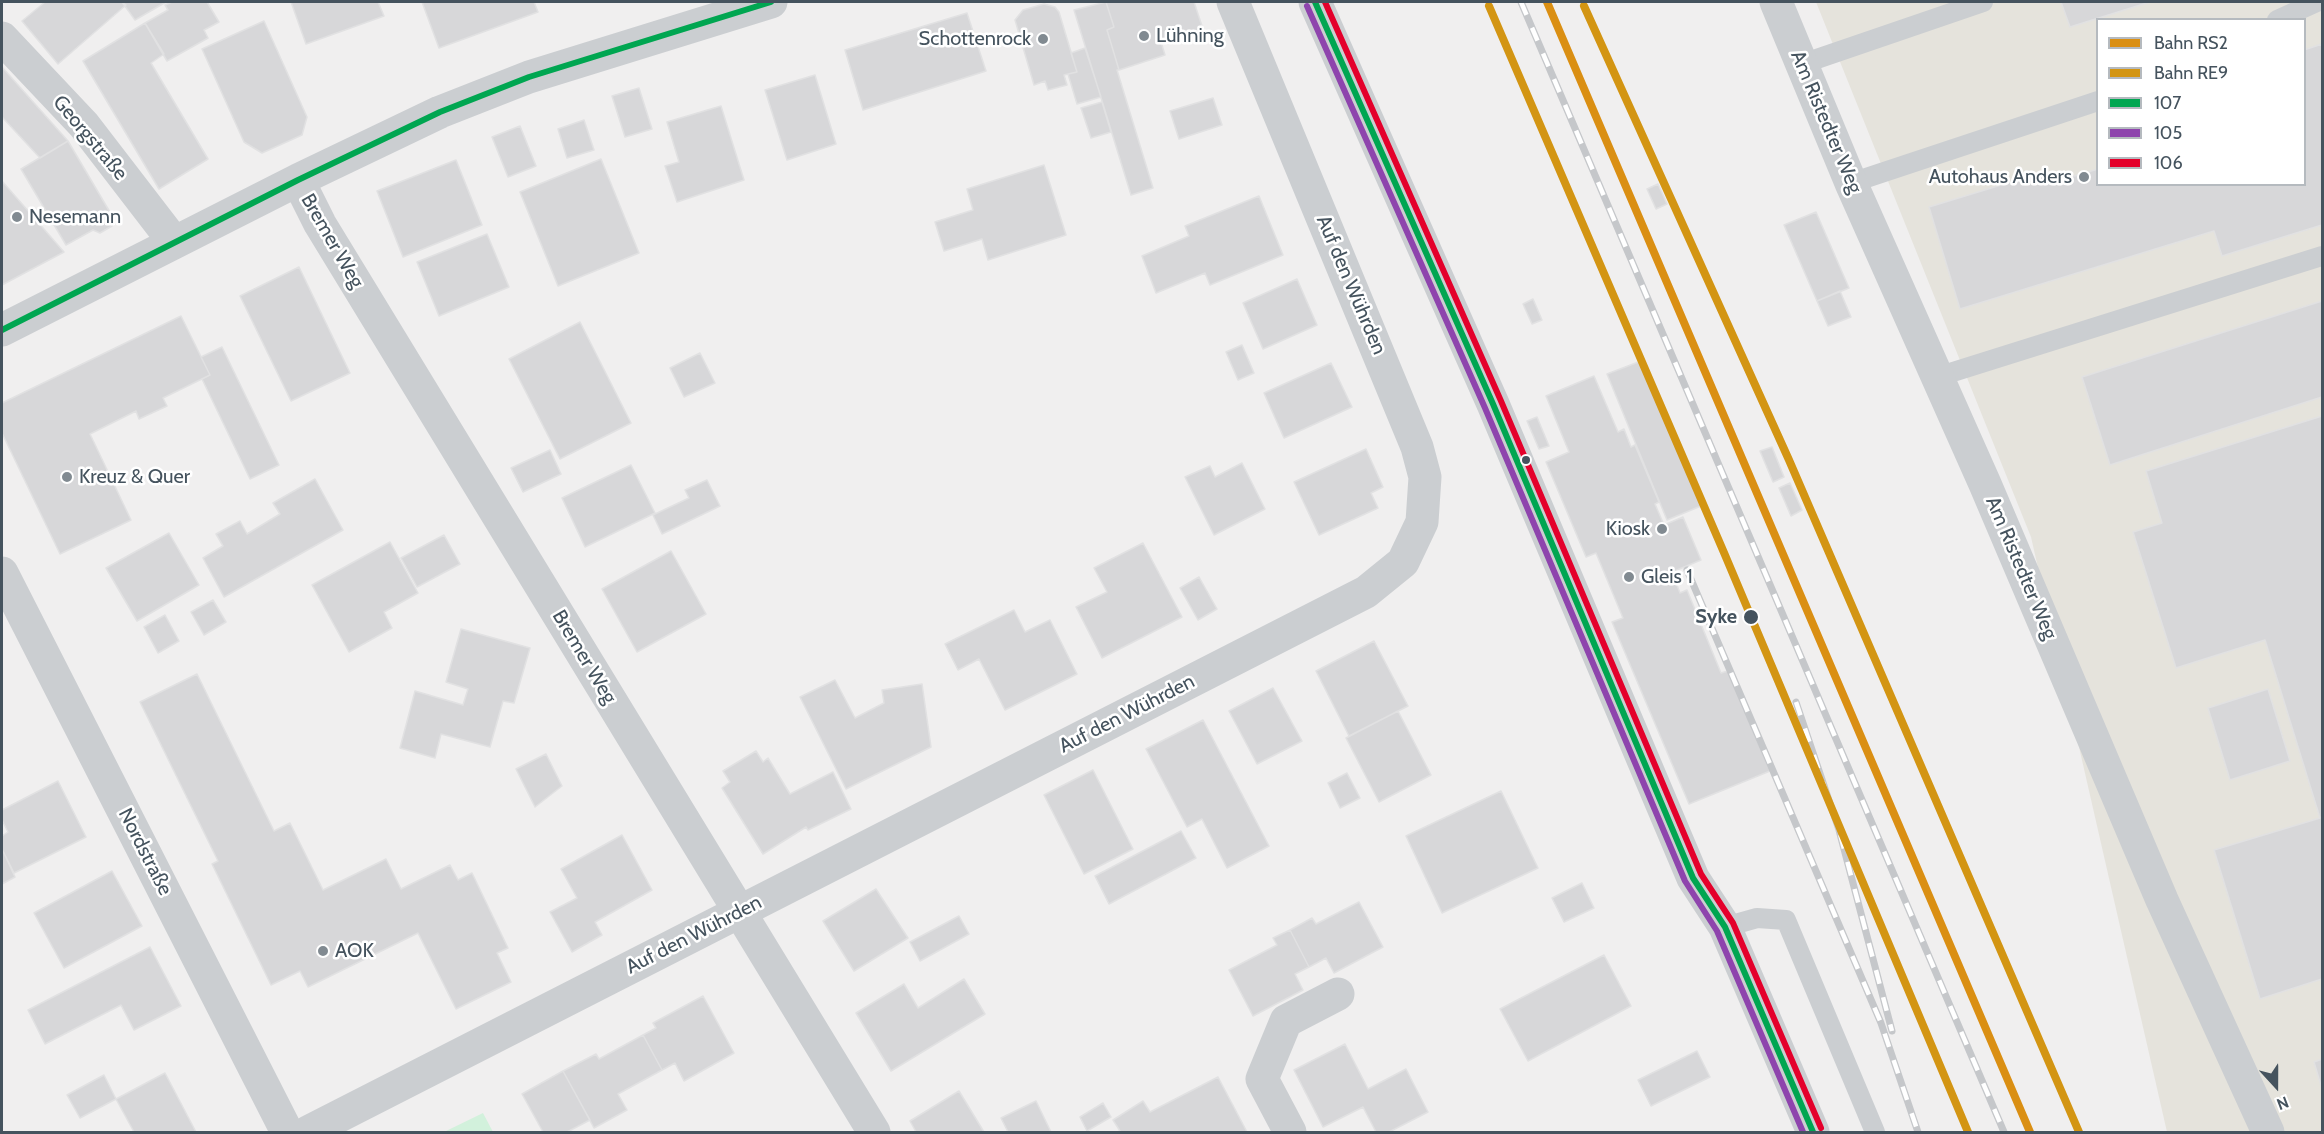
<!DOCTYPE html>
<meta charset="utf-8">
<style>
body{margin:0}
#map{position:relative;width:2324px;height:1134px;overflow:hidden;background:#f0efef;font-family:Cabin,sans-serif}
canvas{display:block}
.frame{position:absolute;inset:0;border:3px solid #45535e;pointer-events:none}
.legend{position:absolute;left:2096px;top:18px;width:210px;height:168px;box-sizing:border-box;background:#fff;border:2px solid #b5babf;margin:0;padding:8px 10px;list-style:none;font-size:18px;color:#45535e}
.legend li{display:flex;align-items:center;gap:12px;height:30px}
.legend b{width:30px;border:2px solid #b5babf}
.north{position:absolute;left:2246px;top:1056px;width:60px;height:60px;-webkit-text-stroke:4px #fff;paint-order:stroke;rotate:159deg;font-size:16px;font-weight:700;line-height:24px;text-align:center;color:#45535e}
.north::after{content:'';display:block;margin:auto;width:21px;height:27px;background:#45535e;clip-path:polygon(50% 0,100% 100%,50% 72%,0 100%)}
</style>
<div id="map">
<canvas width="2324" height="1134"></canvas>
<div class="frame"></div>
<ul class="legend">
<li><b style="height:8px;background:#da8f13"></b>Bahn RS2</li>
<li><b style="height:8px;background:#d39513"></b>Bahn RE9</li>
<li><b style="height:8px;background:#00a651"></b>107</li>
<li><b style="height:8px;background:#8e44ad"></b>105</li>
<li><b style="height:8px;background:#e4002b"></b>106</li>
</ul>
<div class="north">N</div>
</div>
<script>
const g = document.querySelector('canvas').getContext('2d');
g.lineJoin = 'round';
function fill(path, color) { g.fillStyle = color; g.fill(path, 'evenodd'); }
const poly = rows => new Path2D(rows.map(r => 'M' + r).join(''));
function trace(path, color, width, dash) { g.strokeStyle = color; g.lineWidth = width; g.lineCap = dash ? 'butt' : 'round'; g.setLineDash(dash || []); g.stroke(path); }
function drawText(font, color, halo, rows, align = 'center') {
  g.font = font + ' Cabin,sans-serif'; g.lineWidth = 5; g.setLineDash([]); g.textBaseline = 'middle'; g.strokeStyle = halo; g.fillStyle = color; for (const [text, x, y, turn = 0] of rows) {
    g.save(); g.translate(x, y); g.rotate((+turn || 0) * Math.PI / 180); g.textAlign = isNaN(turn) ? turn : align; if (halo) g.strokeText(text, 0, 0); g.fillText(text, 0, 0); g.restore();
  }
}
const commercial = poly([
 [1816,2,2322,2,2322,1132,2167,1132,2031,537],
 [2098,20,2304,20,2304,184,2098,184]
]);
const green = poly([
 [483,1113,493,1132,444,1132]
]);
const building = poly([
 [45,2,122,2,126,5,58,64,22,21,45,2],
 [122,2,166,2,135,20,122,2],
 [172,2,207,2,219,22,204,30,208,38,167,61,145,23,168,10,165,5,172,2],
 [291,2,378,2,384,16,306,44,291,2],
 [422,2,534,2,538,12,439,48,422,2],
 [1106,2,1194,2,1203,29,1161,42,1165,55,1119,70,1107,30,1114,27,1106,2],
 [1106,2,1114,27,1107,30,1119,70,1117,70,1153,188,1131,195,1074,10,1106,2],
 [2061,2,2150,2,2070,27,2061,2],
 [1044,4,1055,7,1059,12,1077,72,1064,75,1067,85,1048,90,1045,81,1034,85,1015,20,1023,10,1044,4],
 [967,13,986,71,863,110,845,50,967,13],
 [264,21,307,117,302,135,262,153,244,142,202,49,264,21],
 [145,23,164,54,151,63,208,159,159,189,83,61,145,23],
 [2322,44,2322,225,2222,256,2214,231,1960,309,1929,207,2047,171,2051,183,2098,169,2098,184,2304,184,2304,50,2322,44],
 [1085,48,1101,97,1077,104,1068,74,1077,72,1071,53,1085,48],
 [2,67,68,141,40,158,2,117,2,67],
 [815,75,836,144,787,160,765,90,815,75],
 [639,88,652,129,625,137,612,96,639,88],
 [1213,98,1222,125,1179,139,1170,111,1213,98],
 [1102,102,1111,132,1091,138,1081,108,1102,102],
 [721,106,744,180,677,202,665,166,679,162,667,122,721,106],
 [584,120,594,150,567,158,558,129,584,120],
 [520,126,536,166,508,177,492,137,520,126],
 [68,141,114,219,112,226,100,233,93,230,66,245,21,169,68,141],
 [601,159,639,253,558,286,520,192,601,159],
 [456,160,482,225,403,257,377,191,456,160],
 [1044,165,1066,235,988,260,982,239,944,251,935,222,973,210,967,189,1044,165],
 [2,181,64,252,2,285,2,181],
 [1658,184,1667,204,1656,209,1647,189,1658,184],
 [1259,196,1283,255,1210,285,1205,273,1156,293,1142,256,1189,236,1185,226,1259,196],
 [1816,212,1849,288,1817,301,1784,225,1816,212],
 [487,234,509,287,439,316,417,262,487,234],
 [299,267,350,373,291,401,240,296,299,267],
 [1297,279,1317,325,1263,349,1243,303,1297,279],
 [1840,291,1851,317,1828,326,1817,301,1840,291],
 [1533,299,1542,320,1532,324,1523,304,1533,299],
 [2322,301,2322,397,2110,465,2082,377,2322,301],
 [181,316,210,375,163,398,167,406,139,419,136,411,90,434,131,520,60,554,2,433,2,403,181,316],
 [580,322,631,423,560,459,509,359,580,322],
 [1242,345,1254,373,1238,380,1226,352,1242,345],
 [222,347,279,465,250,479,202,379,210,375,201,357,222,347],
 [700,353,715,383,684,397,670,368,700,353],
 [1641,361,1701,506,1667,520,1607,374,1641,361],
 [1331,363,1352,407,1284,438,1264,393,1331,363],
 [1594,376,1618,432,1624,429,1631,447,1635,445,1659,502,1655,504,1664,525,1683,517,1701,560,1672,572,1680,593,1687,590,1721,673,1728,671,1770,771,1689,804,1612,622,1623,618,1596,553,1586,557,1546,462,1569,452,1546,396,1594,376],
 [2322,416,2322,979,2260,999,2214,850,2320,818,2265,640,2176,668,2133,532,2162,523,2146,471,2322,416],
 [1537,417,1549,446,1539,449,1527,421,1537,417],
 [1772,447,1784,477,1773,482,1760,451,1772,447],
 [1366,449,1383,487,1371,493,1378,508,1319,535,1294,482,1366,449],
 [550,450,561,474,523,492,511,468,550,450],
 [1242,463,1265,509,1214,535,1185,477,1210,466,1215,477,1242,463],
 [631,465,655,513,585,547,562,498,631,465],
 [315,479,343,530,224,597,203,558,223,546,216,534,240,521,247,534,280,514,273,503,315,479],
 [707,480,720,506,662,534,653,515,689,498,685,490,707,480],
 [1790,483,1802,510,1791,516,1779,488,1790,483],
 [169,533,199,585,137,621,106,568,169,533],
 [444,535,460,564,417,587,401,558,444,535],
 [390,542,418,593,384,612,392,628,349,652,312,585,390,542],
 [1143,543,1182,617,1102,658,1076,607,1107,592,1094,568,1143,543],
 [671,551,706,614,637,652,602,589,671,551],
 [1199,577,1217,609,1198,620,1180,588,1199,577],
 [213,600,226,622,204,635,191,612,213,600],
 [1014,610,1025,632,1050,620,1077,674,1005,710,979,659,958,670,945,644,1014,610],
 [165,615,179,641,158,653,144,627,165,615],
 [461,629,530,648,514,703,503,701,490,747,441,734,435,758,400,748,415,691,463,705,468,689,446,682,461,629],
 [1374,641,1408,706,1349,736,1316,671,1374,641],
 [197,674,274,831,290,823,323,890,386,859,401,889,450,865,458,880,472,873,508,948,497,953,511,982,456,1009,418,933,308,987,300,971,271,985,212,864,218,861,140,702,197,674],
 [835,680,855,718,884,703,882,690,922,684,931,747,846,789,800,697,835,680],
 [1273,688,1302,741,1257,764,1229,711,1273,688],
 [2268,689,2290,761,2230,780,2208,708,2268,689],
 [1398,711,1431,775,1379,802,1346,738,1398,711],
 [1203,720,1269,846,1227,868,1202,819,1187,827,1146,749,1203,720],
 [756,751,763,762,768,758,790,794,833,772,851,809,808,830,806,827,763,854,722,788,730,782,723,771,756,751],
 [546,754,562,786,535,807,516,769,546,754],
 [1093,770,1133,849,1084,874,1044,795,1093,770],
 [1347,773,1360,798,1340,808,1328,783,1347,773],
 [58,781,86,837,14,873,2,849,2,836,8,832,2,820,2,810,58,781],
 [1501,791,1538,868,1442,913,1406,836,1501,791],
 [1181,831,1196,858,1109,904,1095,876,1181,831],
 [622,835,652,890,595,922,602,935,572,952,550,912,577,898,561,869,622,835],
 [2,849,15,877,2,884,2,849],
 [112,871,142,926,64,968,34,913,112,871],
 [1582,883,1594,908,1564,922,1552,898,1582,883],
 [876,889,908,938,854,971,823,921,876,889],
 [1359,902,1383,947,1334,973,1326,958,1309,967,1290,930,1312,918,1316,924,1359,902],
 [959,916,969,934,920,961,910,942,959,916],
 [1290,930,1309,967,1295,974,1303,990,1253,1016,1229,970,1277,945,1273,938,1290,930],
 [150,947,181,1006,134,1030,121,1005,45,1044,28,1010,150,947],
 [1604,955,1631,1006,1528,1061,1500,1009,1604,955],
 [964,979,985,1014,891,1071,856,1013,904,984,918,1008,964,979],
 [703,996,734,1053,684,1081,675,1063,662,1070,643,1035,656,1028,653,1023,703,996],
 [643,1035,662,1070,618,1094,627,1110,594,1128,563,1071,596,1054,599,1059,643,1035],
 [1345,1044,1368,1089,1406,1069,1428,1112,1389,1132,1376,1132,1363,1107,1323,1127,1294,1070,1345,1044],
 [1697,1051,1710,1077,1651,1106,1638,1080,1697,1051],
 [2322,1059,2322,1089,2314,1062,2322,1059],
 [563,1071,590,1120,567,1132,543,1132,522,1094,563,1071],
 [165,1073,196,1132,134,1132,116,1099,165,1073],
 [104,1075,116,1099,80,1118,67,1095,104,1075],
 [1218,1077,1247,1132,1117,1132,1120,1131,1113,1120,1143,1101,1150,1112,1218,1077],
 [959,1091,984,1132,916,1132,910,1121,959,1091],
 [1036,1101,1051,1132,1008,1132,1001,1118,1036,1101],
 [1103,1103,1111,1117,1087,1131,1080,1117,1103,1103]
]);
const service = poly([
 [2277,20,2317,2],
 [1802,64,1983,2],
 [1851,183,2098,101],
 [1937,377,2322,256],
 [1725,927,1757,918,1786,920,1875,1132]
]);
const minor = poly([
 [1315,2,1493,404,1693,878,1725,927,1813,1132],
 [1776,2,1851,183,1985,484,2162,900,2268,1132],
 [2,38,84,125,174,242],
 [298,180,320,224,874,1132],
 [2,330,298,180,440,112,529,77,771,2],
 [2,573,287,1132],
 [308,1132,1366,592,1403,562,1422,522,1425,477,1417,447,1233,2],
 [1290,1132,1262,1079,1286,1021,1338,994]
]);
const rail = poly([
 [1521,2,2004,1132],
 [1687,570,1881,1023,1918,1132],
 [1796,702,1839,830,1892,1031]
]);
const bus1 = poly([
 [1315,2,1493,404,1693,878,1725,927,1813,1132],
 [2,330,298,180,440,112,529,77,771,2]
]);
const bus2 = poly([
 [1307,6,1485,408,1685,881,1717,931,1803,1132]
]);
const bus3 = poly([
 [1325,2,1501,401,1701,874,1733,923,1821,1128]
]);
const rail1 = poly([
 [1547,2,2030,1132]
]);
const rail2 = poly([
 [1489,6,1725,555,1968,1132],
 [1584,6,1789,460,2079,1132]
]);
const markers = [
 [1144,36,6,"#818a91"],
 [1043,39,6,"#818a91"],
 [2084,177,6,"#818a91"],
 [17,217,6,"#818a91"],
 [1526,460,5,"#45535e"],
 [67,477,6,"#818a91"],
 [1662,529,6,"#818a91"],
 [1629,577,6,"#818a91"],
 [1751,617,8,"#45535e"],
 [323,951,6,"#818a91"]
];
const poiNames = [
 ["Lühning",1156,36],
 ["Schottenrock",1031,39,"right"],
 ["Autohaus Anders",2072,177,"right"],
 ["Nesemann",29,217],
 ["Kreuz & Quer",79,477],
 ["Kiosk",1650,529,"right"],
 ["Gleis 1",1641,577],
 ["AOK",335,951]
];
const streetNames = [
 ["Am Ristedter Weg",1826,122,67],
 ["Georgstraße",90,138,50],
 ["Bremer Weg",332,241,60],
 ["Auf den Wührden",1351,285,67],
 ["Am Ristedter Weg",2021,568,67],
 ["Bremer Weg",584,657,59],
 ["Auf den Wührden",1127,714,-27],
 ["Nordstraße",145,852,63],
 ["Auf den Wührden",694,935,-27]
];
const stopNames = [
 ["Syke",1737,617]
];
fill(commercial, '#e5e3dc');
fill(green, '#d2f1dc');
fill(building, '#d7d7d9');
trace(building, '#e1e1e2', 1.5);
trace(service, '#cbced1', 20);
trace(minor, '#cbced1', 33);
trace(rail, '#c5c7ca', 7);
trace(rail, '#fff', 4.5, [14]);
trace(bus1, '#00a651', 6);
trace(bus2, '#8e44ad', 6);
trace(bus3, '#e4002b', 6);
trace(rail1, '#da8f13', 8);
trace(rail2, '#d39513', 8);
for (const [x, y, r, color] of markers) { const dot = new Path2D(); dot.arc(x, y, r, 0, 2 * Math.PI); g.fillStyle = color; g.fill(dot); trace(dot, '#fff', 2); }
drawText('20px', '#45535e', '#fff', poiNames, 'left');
drawText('20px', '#45535e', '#fff', streetNames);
drawText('bold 20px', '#45535e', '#fff', stopNames, 'right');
</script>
